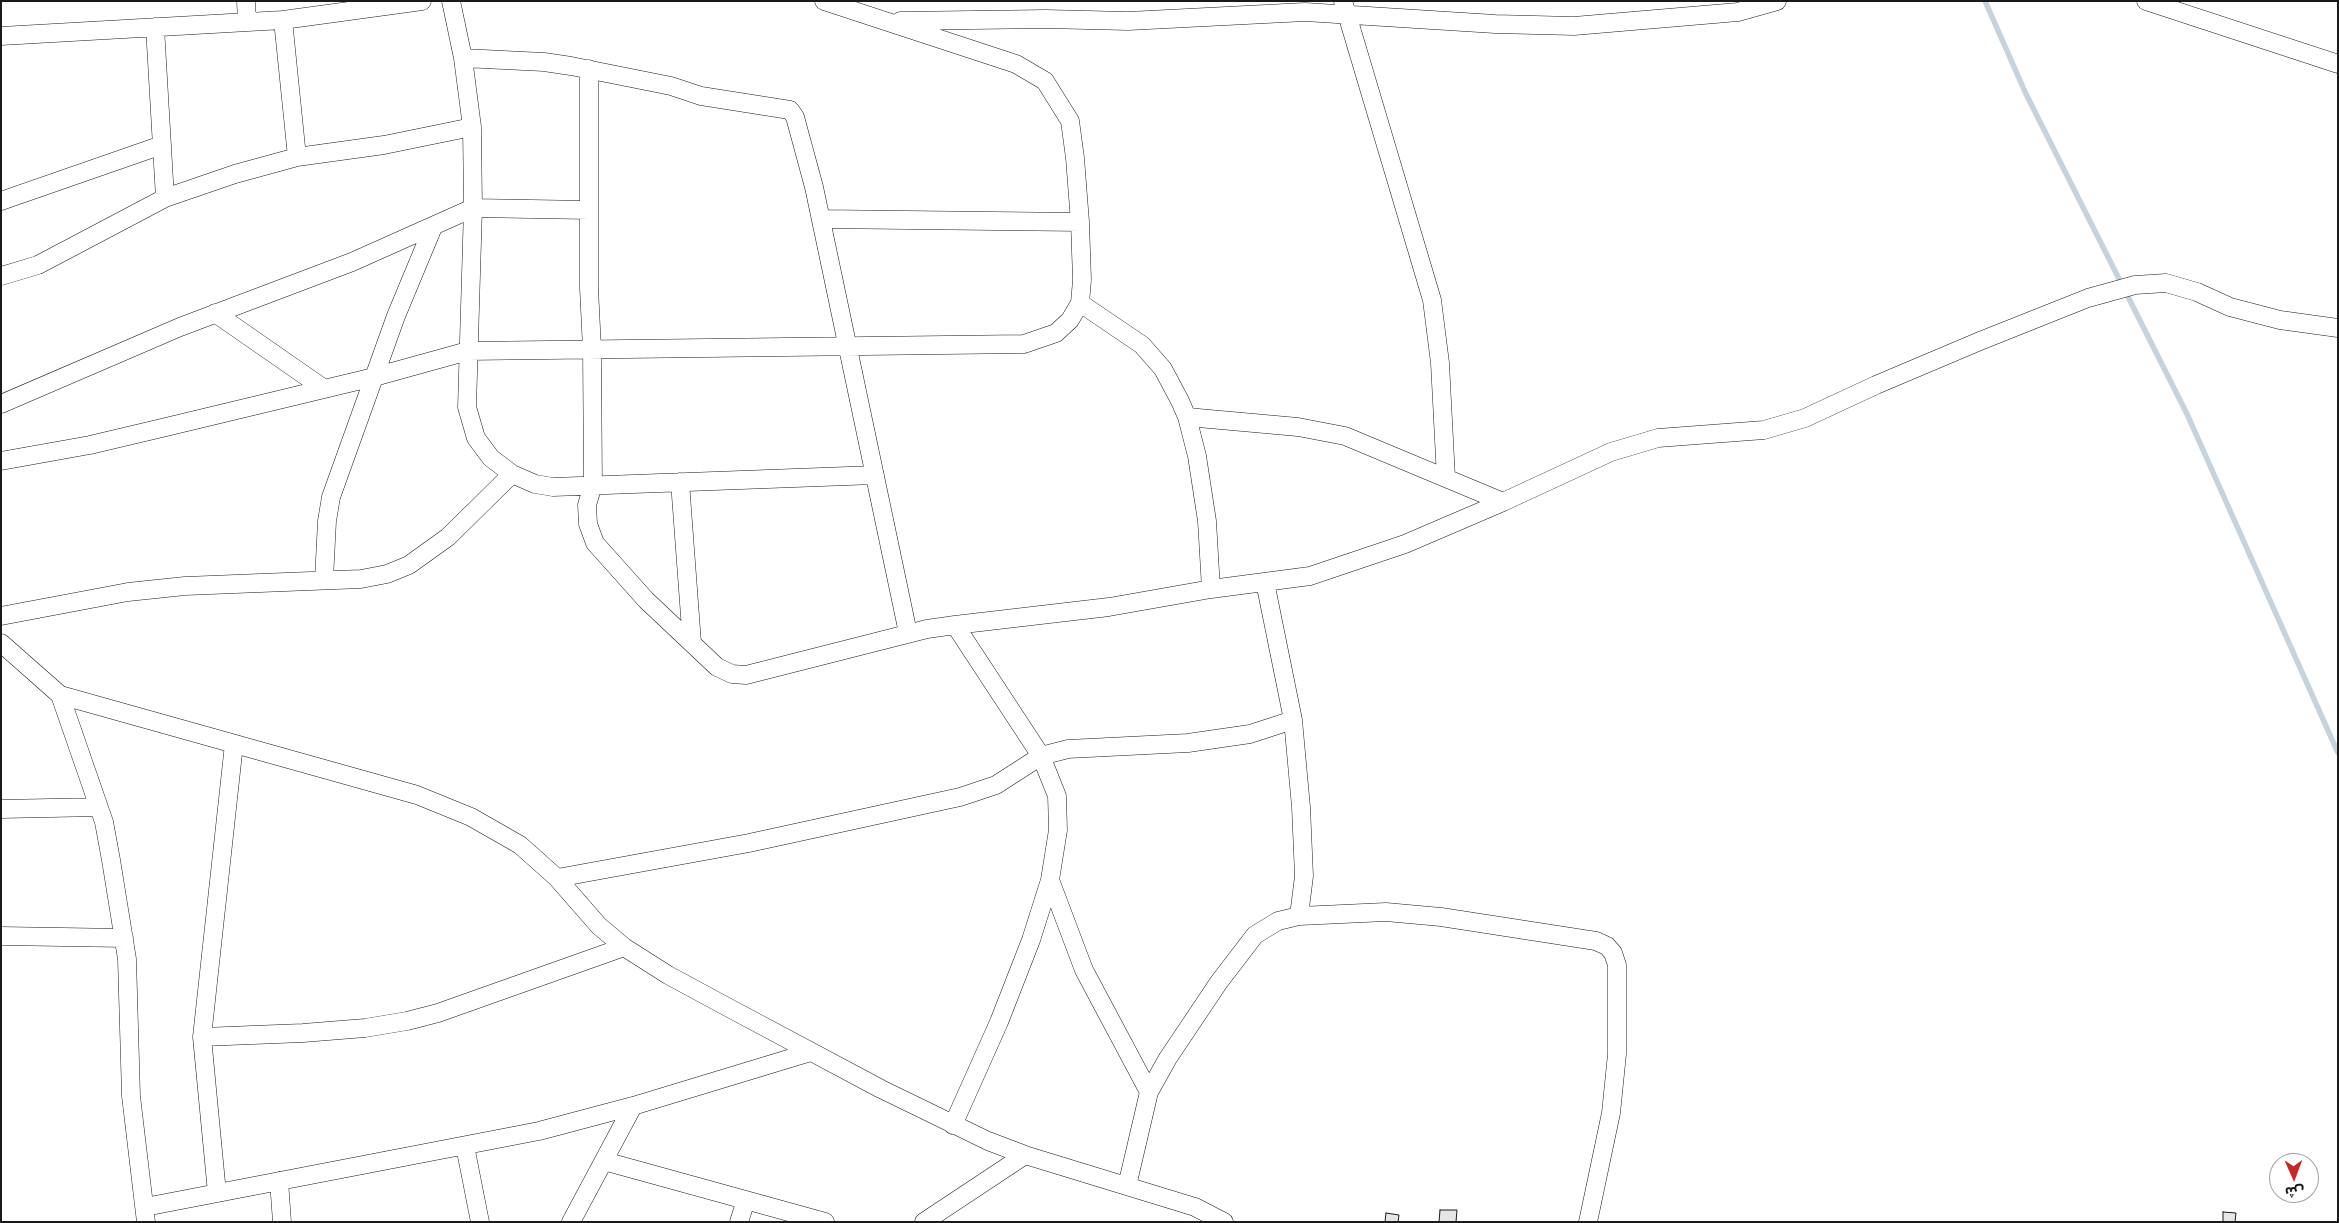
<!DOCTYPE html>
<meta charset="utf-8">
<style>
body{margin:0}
#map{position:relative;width:2339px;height:1223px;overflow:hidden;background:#fff;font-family:"Asap Condensed","Noto Sans Arabic",sans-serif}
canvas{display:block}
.frame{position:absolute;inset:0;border:2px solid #1a1a1a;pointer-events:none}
.north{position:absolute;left:2269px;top:1153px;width:50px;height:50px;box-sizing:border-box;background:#fff;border:1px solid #a3a3a3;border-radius:50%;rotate:178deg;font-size:14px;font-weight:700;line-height:20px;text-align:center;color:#1a1a1a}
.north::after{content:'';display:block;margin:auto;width:18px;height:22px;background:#c62828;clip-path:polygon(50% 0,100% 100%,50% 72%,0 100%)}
</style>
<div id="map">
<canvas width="2339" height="1223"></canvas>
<div class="frame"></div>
<div class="north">ش</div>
</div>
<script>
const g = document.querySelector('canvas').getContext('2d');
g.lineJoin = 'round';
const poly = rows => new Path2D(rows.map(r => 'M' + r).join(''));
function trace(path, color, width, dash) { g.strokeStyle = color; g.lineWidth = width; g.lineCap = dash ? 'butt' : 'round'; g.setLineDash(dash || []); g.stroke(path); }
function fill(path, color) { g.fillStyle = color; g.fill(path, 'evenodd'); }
const stream = poly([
 [1985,1,2026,94,2187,414,2338,753]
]);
const building = poly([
 [1440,1210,1457,1210,1456,1222,1439,1222,1440,1210],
 [2223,1212,2236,1213,2235,1222,2223,1222,2223,1212],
 [1386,1213,1399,1215,1398,1222,1385,1222,1386,1213]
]);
const street = poly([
 [246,1,247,22],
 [451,1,463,58,472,127,473,208,467,407,476,438,491,458,512,474,535,484,553,487,875,475],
 [1343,1,1432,300,1440,363,1446,478],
 [2146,1,2338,64],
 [283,20,297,157],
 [900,21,1046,19,1128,21,1305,12,1495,24,1574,26,1738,12,1777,1],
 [155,27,165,198],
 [1,36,283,20,422,1],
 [463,58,544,62,571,66,671,86,701,96,790,110,795,117,814,187,908,633],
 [589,69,589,288,592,349,593,485,587,505,588,524,595,543,646,600,717,667,732,674,746,675,927,629,955,625,1041,756,1057,796,1058,830,1050,880,1031,940,999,1022,953,1125],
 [1,201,162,145],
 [821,219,1080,222],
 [1,276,38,265,165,198,235,174,297,157,384,145,472,127],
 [1080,303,1142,345,1163,369,1180,401,1187,417,1197,456,1207,521,1211,589],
 [215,313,323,388],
 [1,404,180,327,352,262,473,208,589,210],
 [1187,417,1298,427,1345,436,1503,502],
 [1,461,90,445,166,427,374,377,468,351,1024,344,1056,333,1070,320,1080,303,1082,280,1080,222,1075,158,1070,121,1045,81,1016,64,824,1],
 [680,482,692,643],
 [324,579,327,521,331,497,396,316,433,227],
 [1265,582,1293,720,1301,807,1304,876,1299,916],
 [1,616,128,592,185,586,361,579,387,574,409,565,448,537,512,474],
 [955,625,1109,607,1211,589,1310,576,1405,544,1503,502,1611,452,1658,438,1764,430,1805,418,1876,385,1980,341,2088,298,2135,285,2166,283,2197,292,2230,307,2280,320,2338,328],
 [1,643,60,695,417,795,471,817,520,845,557,878,599,926,624,947,668,975,731,1009,881,1089,988,1141,1025,1155,1195,1207,1224,1222],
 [60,695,104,822,111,860,127,959,131,1096,146,1222],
 [1,809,99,807],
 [557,878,749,843,960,797,996,785,1041,756,1068,749,1188,743,1250,734,1293,720],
 [1050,880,1084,970,1149,1092],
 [1,936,124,938],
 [202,1037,303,1033,365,1028,407,1021,438,1013,624,947],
 [465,1146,480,1222],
 [604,1161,825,1222],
 [279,1181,282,1222],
 [1127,1186,1149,1092,1168,1058,1219,982,1255,935,1278,921,1299,916,1386,912,1441,917,1596,941,1607,946,1613,953,1617,965,1617,1054,1611,1113,1588,1222],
 [217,1193,202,1037,234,744],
 [145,1207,539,1131,633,1106,811,1052],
 [571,1222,633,1106],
 [739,1222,746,1200],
 [924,1222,1025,1155]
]);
trace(stream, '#c6d2dc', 5.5);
fill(building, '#e6e6e6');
trace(building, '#1a1a1a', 1);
trace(street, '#1a1a1a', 19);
trace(street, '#fff', 18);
</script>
